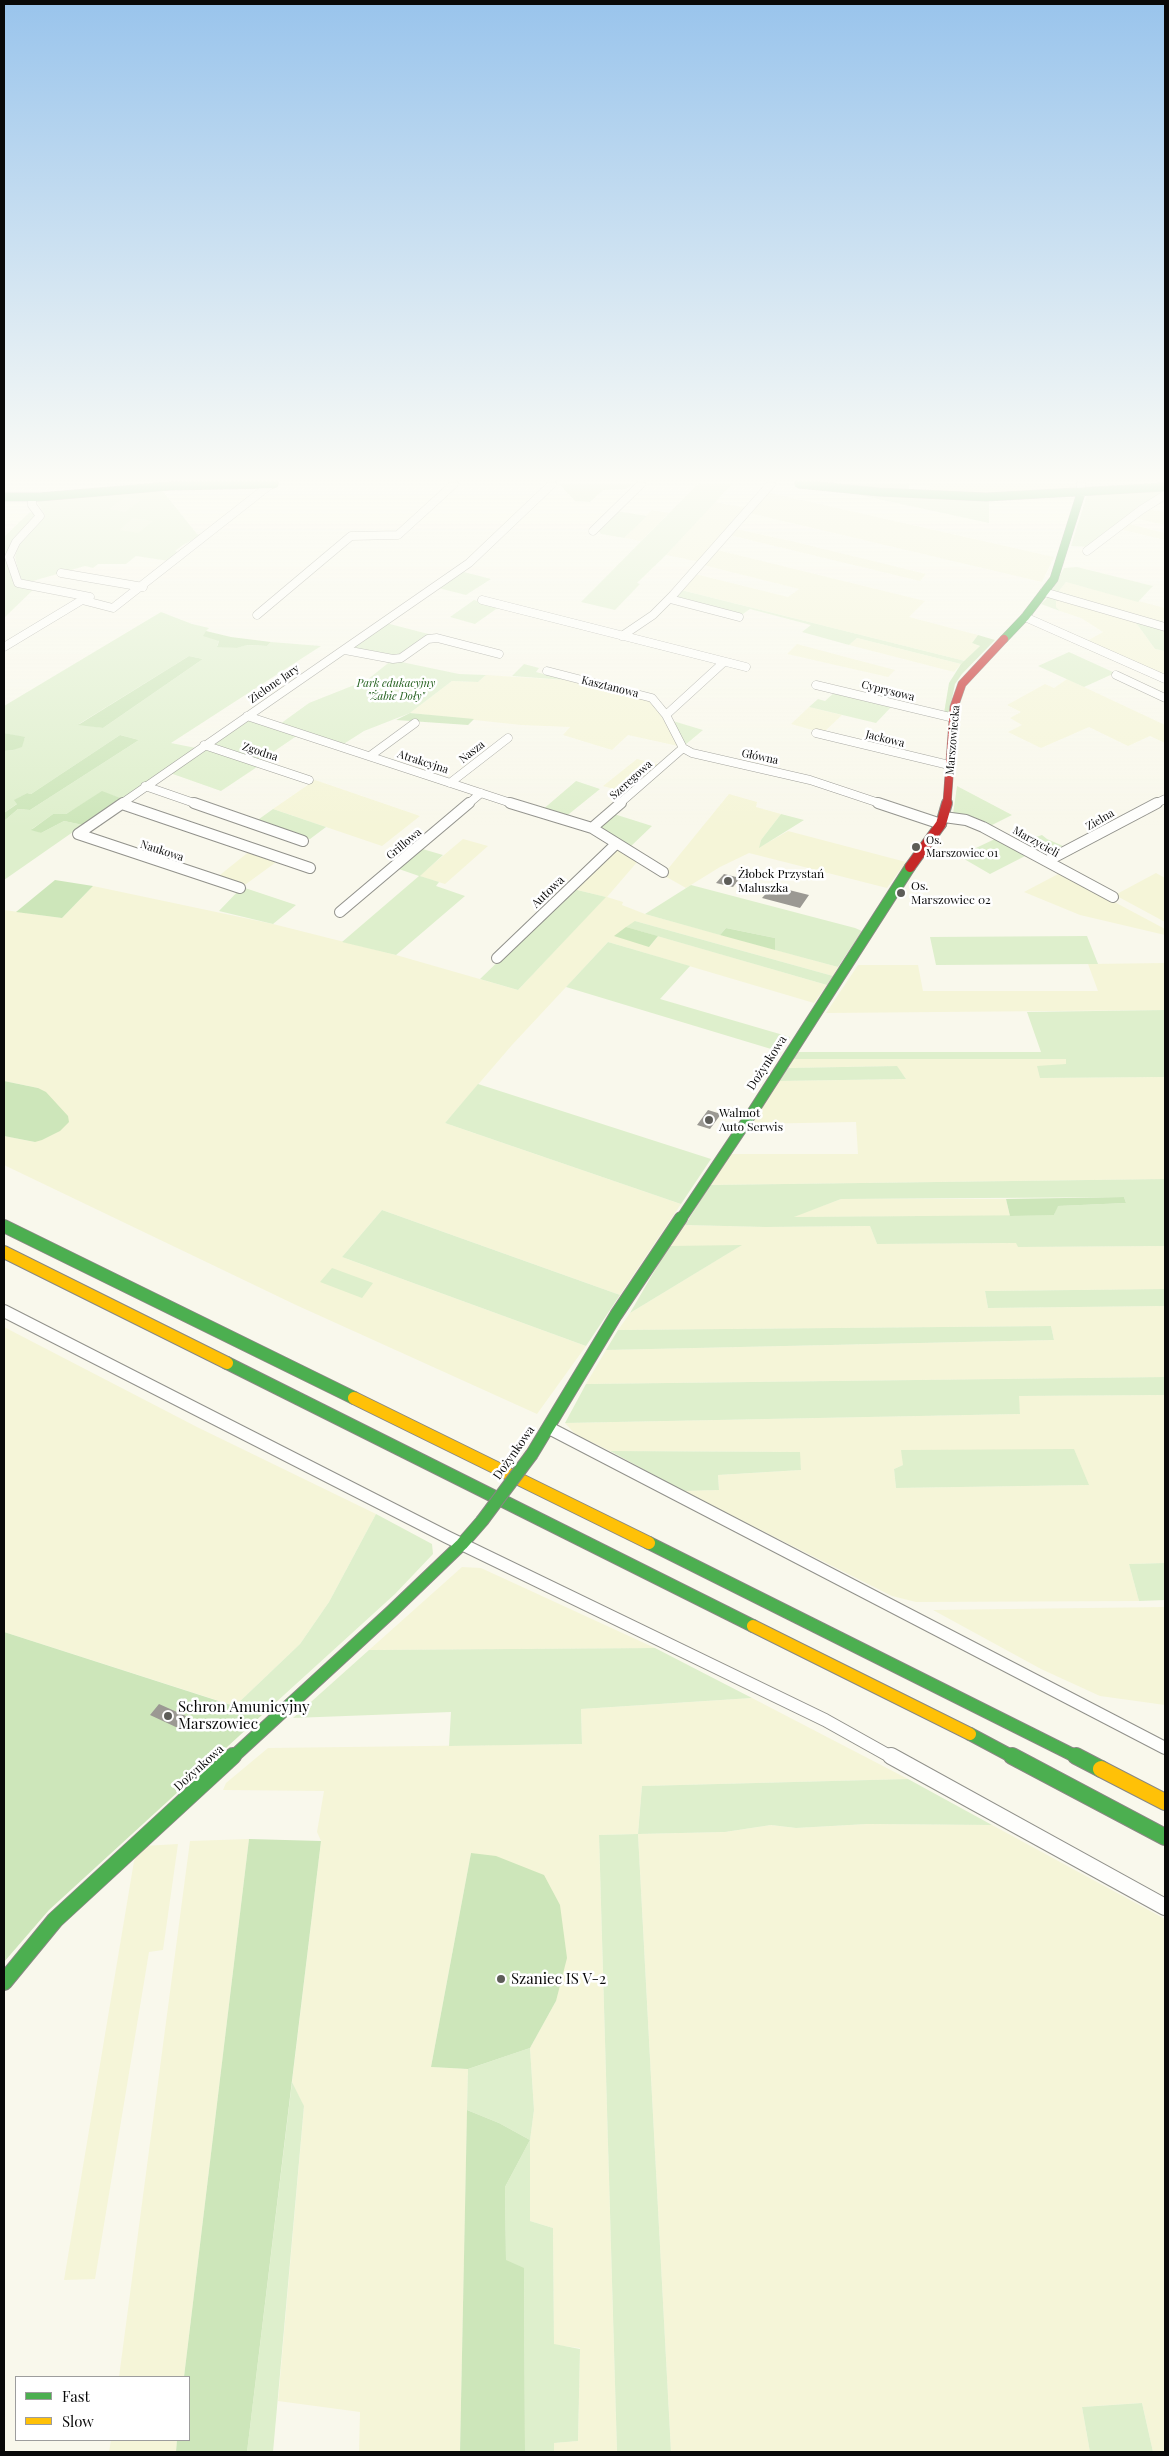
<!DOCTYPE html>
<meta charset="utf-8">
<style>
body{margin:0}
#map{position:relative;width:1169px;height:2456px;overflow:hidden;background:#f9f8ec;font-family:"Playfair Display",serif}
canvas{display:block}
.frame{position:absolute;inset:0;border:5px solid #090909;pointer-events:none}
.legend{position:absolute;left:15px;top:2376px;width:175px;height:65px;box-sizing:border-box;background:#fff;border:1px solid #9d9d9d;margin:0;padding:6px 9px;list-style:none;font-size:15px;color:#090909}
.legend li{display:flex;align-items:center;gap:10px;height:25px}
.legend b{width:25px;border:1px solid #9d9d9d}
</style>
<div id="map">
<canvas width="1169" height="2456"></canvas>
<div class="frame"></div>
<ul class="legend">
<li><b style="height:6px;background:#4caf50"></b>Fast</li>
<li><b style="height:6px;background:#ffc107"></b>Slow</li>
</ul>
</div>
<script>
const g = document.querySelector('canvas').getContext('2d');
g.lineJoin = 'round';
function fill(path, color) { g.fillStyle = color; g.fill(path, 'evenodd'); }
const poly = rows => new Path2D(rows.map(r => 'M' + r).join(''));
function trace(path, color, width, dash) { g.strokeStyle = color; g.lineWidth = width; g.lineCap = dash ? 'butt' : 'round'; g.setLineDash(dash || []); g.stroke(path); }
function drawText(font, color, halo, rows, align = 'center') {
  g.font = font + ' "Playfair Display",serif'; g.lineWidth = 5; g.setLineDash([]); g.textBaseline = 'middle'; g.strokeStyle = halo; g.fillStyle = color; for (const [text, x, y, turn = 0] of rows) {
    g.save(); g.translate(x, y); g.rotate((+turn || 0) * Math.PI / 180); g.textAlign = isNaN(turn) ? turn : align; if (halo) g.strokeText(text, 0, 0); g.fillText(text, 0, 0); g.restore();
  }
}
const farmland = poly([
 [931,484,1076,484,1076,488,986,495,930,493],
 [766,492,1054,557,1042,582,749,513],
 [714,502,748,508,700,562,666,555],
 [1146,509,1165,512,1165,525,1134,518],
 [652,510,669,513,641,541,624,538],
 [1125,523,1165,533,1165,540,1119,529],
 [736,529,791,541,926,574,920,581,729,535],
 [717,550,925,601,909,617,978,635,972,643,980,646,965,661,681,590,695,574,788,597,799,589,703,565],
 [1066,582,1165,608,1165,617,1162,621,1133,616,1059,591],
 [1056,600,1134,620,1155,649,1165,651,1165,677,1085,642,1103,632,1081,618,1060,611,1056,607],
 [857,638,961,664,954,672,849,645],
 [797,644,827,652,895,670,888,677,787,654],
 [486,675,566,680,637,694,655,703,678,746,628,735,612,750,563,735,570,727,521,725,410,713,452,681,478,682],
 [1067,679,1165,725,1165,743,1150,736,1128,746,1089,727,1041,748,1008,732,1022,725,1010,718,1021,712,1007,705,1045,684,1054,688],
 [809,707,842,715,823,733,791,724],
 [637,759,660,765,628,793,603,786],
 [315,780,420,816,382,846,273,809],
 [729,794,757,802,756,807,781,814,761,840,760,847,788,831,906,862,887,888,749,853,720,867,686,888,663,875],
 [463,839,488,846,445,884,419,876],
 [618,847,638,861,607,897,623,902,622,905,645,914,838,967,833,976,635,921,649,947,658,936,827,985,814,1003,608,942,512,1045,445,1123,681,1204,620,1295,382,1210,342,1257,586,1346,537,1414,296,1305,4,1165,4,1136,35,1142,38,1088,4,1081,4,910,62,918,93,886,273,924,396,955,518,990,605,897,573,889],
 [251,850,279,860,242,887,215,879],
 [1060,873,1165,929,1165,935,1080,915,1024,892],
 [1156,873,1165,878,1165,922,1115,895],
 [1165,963,1165,1010,826,1013,858,965,918,965,923,991,1098,991,1088,964],
 [793,1059,1067,1059,1067,1064,1040,1078,1165,1077,1165,1179,710,1185,731,1154,858,1154,856,1122,748,1124,778,1081,906,1079,896,1066,788,1068],
 [841,1199,1006,1199,1010,1216,792,1217],
 [685,1225,765,1227,870,1226,877,1244,1017,1243,1018,1247,1165,1246,1165,1289,985,1291,988,1308,1165,1306,1165,1377,586,1384,606,1350,1054,1340,1051,1326,618,1330,630,1313,740,1246,669,1246],
 [4,1327,197,1427,376,1514,329,1602,300,1644,235,1706,4,1632],
 [1165,1395,1165,1563,1129,1564,1139,1601,916,1602,892,1596,683,1491,719,1490,718,1475,801,1470,799,1452,610,1451,575,1434,565,1423,1020,1414,1018,1396],
 [903,1465,1089,1485,896,1488,894,1469],
 [462,1567,481,1568,655,1648,369,1650],
 [1165,1607,1165,1705,1100,1696,1041,1669,933,1610],
 [752,1698,908,1779,642,1786,638,1834,725,1832,771,1825,796,1828,867,1824,992,1825,1165,1919,1165,2452,1153,2452,1142,2403,1082,2407,1090,2452,671,2452,638,1834,599,1835,617,2452,554,2452,554,2443,578,2441,580,2348,554,2345,553,2228,530,2221,530,2140,534,2110,530,2048,556,2001,471,1853,431,2067,468,2069,460,2452,359,2452,360,2412,278,2401,304,2107,292,2082,321,1841,317,1832,324,1791,223,1790,226,1783,268,1748,582,1744,581,1709],
 [249,1839,184,2377,119,2377,190,1841],
 [178,1844,163,1950,149,1952,95,2279,64,2280,134,1861,143,1846],
 [111,2440,177,2440,176,2452,109,2452]
]);
const green = poly([
 [698,484,732,484,666,555,637,583,640,584,615,610,581,602],
 [161,489,197,534,202,535,183,545,175,551,180,553,169,561,136,556,126,564,98,564,93,568,85,566,26,583,21,582,15,557,19,543,45,515,36,500],
 [1165,489,1165,494,1090,547,1071,546,1087,495],
 [846,492,1010,499,1011,500,989,501,989,523],
 [616,511,647,516,624,538,601,534,597,529],
 [30,512,37,515,11,543,8,553,4,555,4,537],
 [4,558,7,559,15,585,35,588,4,618],
 [1077,567,1153,586,1138,602,1066,582,1059,591,1133,616,1162,621,1165,625,1150,622,1051,592,1064,568],
 [460,571,491,579,466,595,438,588],
 [681,590,965,661,961,664,857,638,849,645,802,632,811,625,750,609,740,616,673,598],
 [1050,595,1165,628,1165,651,1155,649,1134,620,1062,601,1056,601,1056,607,1060,611,1041,604],
 [474,600,499,607,475,624,450,617],
 [161,612,192,624,209,628,206,631,219,641,217,646,237,648,246,645,267,646,271,642,321,646,171,743,196,748,123,799,102,792,66,814,53,814,32,829,41,833,64,821,83,825,4,880,4,821,18,809,30,810,139,740,120,735,31,794,27,793,15,800,18,803,4,813,4,751,13,750,25,738,4,733,4,706],
 [189,656,203,659,103,728,79,724],
 [386,623,436,636,400,656,392,658,351,648],
 [1069,652,1115,673,1084,687,1038,666],
 [392,660,459,674,486,675,478,682,452,681,410,713,364,731,342,745,280,724,309,703,367,680],
 [524,664,539,668,536,672,566,680,512,676],
 [836,691,893,705,876,723,809,707,818,699,825,701],
 [249,718,298,735,260,761,211,744],
 [673,721,703,730,685,745],
 [205,750,213,750,260,765,221,791,170,773],
 [576,781,600,789,564,818,541,811],
 [957,786,1012,815,990,826,953,814],
 [273,809,326,827,310,839,255,822],
 [614,814,652,826,629,848,597,828],
 [781,814,804,820,759,848,761,840],
 [1042,835,1047,839,1063,846,1048,851,1030,843,1033,838],
 [997,838,1029,854,990,874,959,856],
 [419,848,443,855,420,876,439,882,436,886,465,896,396,955,342,942,419,876,396,868],
 [691,885,855,928,862,931,838,967,775,950,775,938,726,928,720,935,645,914],
 [242,887,296,905,273,924,219,911],
 [573,889,606,897,518,990,480,979],
 [635,921,833,976,827,985,626,927],
 [1087,936,1098,964,936,965,930,937],
 [608,942,690,966,660,999,790,1037,781,1052,566,987],
 [1165,1010,1165,1077,1040,1078,1037,1066,1066,1064,1066,1059,793,1059,797,1052,1041,1052,1027,1012],
 [897,1066,906,1079,778,1081,788,1068],
 [478,1084,711,1159,681,1204,445,1123],
 [1165,1179,1165,1246,1018,1247,1016,1243,877,1244,870,1226,765,1227,685,1225,710,1185],
 [1124,1197,1126,1203,1057,1206,1054,1215,794,1217,841,1199],
 [382,1210,620,1295,586,1346,342,1257],
 [742,1245,630,1313,669,1246],
 [332,1268,373,1283,362,1298,320,1282],
 [1165,1289,1165,1306,988,1308,985,1291],
 [1051,1326,1054,1340,606,1350,618,1330],
 [1165,1377,1165,1395,1019,1396,1020,1414,565,1423,586,1384],
 [1074,1449,1089,1485,896,1488,894,1469,903,1465,901,1450],
 [610,1451,800,1452,801,1470,718,1475,719,1490,683,1491],
 [376,1514,432,1544,433,1554,395,1594,262,1715,235,1706,300,1644,329,1602],
 [1165,1563,1165,1600,1139,1601,1129,1564],
 [655,1648,752,1698,581,1709,582,1744,449,1746,451,1712,293,1718,369,1650],
 [908,1779,992,1825,867,1824,796,1828,771,1825,725,1832,638,1834,671,2452,617,2452,599,1835,638,1834,642,1786],
 [530,2048,534,2110,530,2140,530,2221,553,2228,554,2344,580,2349,578,2441,554,2443,554,2452,525,2452,524,2269,506,2261,505,2187,530,2140,499,2123,467,2110,468,2069],
 [292,2082,304,2106,273,2452,247,2452],
 [1142,2403,1153,2452,1090,2452,1082,2407]
]);
const forest = poly([
 [559,484,632,484,626,489,603,490,590,502,575,501],
 [816,484,909,484,909,492,841,487],
 [206,631,231,637,271,642,267,646,247,645,237,648,217,647,219,641,203,636],
 [978,635,995,640,962,674,955,684,949,713,944,713,949,683,961,664,980,646,972,643],
 [189,656,203,659,103,728,78,725],
 [410,713,474,719,468,725,396,720],
 [4,733,25,737,22,747,13,750,4,751],
 [120,735,139,740,30,810,18,809,4,821,4,813,17,804,14,800,27,793,31,794],
 [102,791,123,799,83,825,64,821,41,833,31,830,53,814,66,814],
 [55,880,93,886,62,918,16,912],
 [626,927,658,936,649,947,614,936],
 [726,928,775,938,775,950,720,935],
 [4,1081,38,1088,46,1092,68,1116,69,1122,60,1131,42,1140,35,1142,4,1136],
 [1124,1197,1126,1203,1058,1206,1054,1215,1010,1216,1006,1199],
 [4,1632,262,1715,49,1910,4,1962],
 [249,1839,321,1841,247,2452,176,2452,177,2440,189,2440,189,2377,184,2377],
 [471,1853,496,1856,544,1875,560,1905,567,1958,556,2001,530,2048,468,2069,431,2067],
 [467,2110,499,2123,530,2140,505,2187,506,2260,524,2268,525,2452,460,2452]
]);
const pitch = poly([
 [125,497,141,500,125,512,109,509],
 [133,518,153,521,138,533,119,530]
]);
const building = poly([
 [724,874,740,878,733,887,716,883],
 [773,886,809,895,800,908,762,898],
 [708,1110,721,1114,710,1129,697,1125],
 [159,1704,186,1716,178,1728,150,1715]
]);
const streetFar3 = poly([
 [1081,484,1081,493],
 [32,498,32,505,40,516,16,542,9,557,18,583,90,597],
 [593,531,641,484],
 [1087,551,1141,510,1165,495],
 [61,573,143,587],
 [1044,592,1165,627],
 [670,599,739,617],
 [482,600,746,667],
 [257,615,351,536,398,535,454,484],
 [1025,617,1165,679],
 [622,636,653,615,673,595,771,484],
 [4,647,82,600,113,608,271,484],
 [345,650,393,659,401,658,428,639,437,638,499,654],
 [547,671,652,698,666,715,683,748,692,753,810,780,882,804],
 [1116,675,1165,698],
 [816,685,954,718],
 [666,715,724,662],
 [247,716,514,804],
 [816,733,949,765],
 [204,745,309,780],
 [370,756,415,723],
 [450,783,508,738],
 [145,786,197,804],
 [121,804,469,563,552,484],
 [468,804,481,793],
 [619,804,683,748],
 [1155,804,1165,799]
]);
const streetFar2 = poly([
 [123,803,78,834,240,888],
 [194,803,303,841],
 [510,803,592,828],
 [878,803,941,824],
 [122,804,310,868],
 [944,817,966,820,983,827,1113,897],
 [592,828,621,803],
 [592,828,663,872],
 [1047,861,1157,803],
 [340,912,469,803],
 [497,958,616,844]
]);
const streetFar1 = poly([
 [4,1311,447,1537,825,1720,893,1758],
 [549,1428,1165,1748]
]);
const street = poly([
 [891,1756,1165,1907]
]);
const fastFar3 = poly([
 [799,484,879,492,986,497,1165,487],
 [4,497,39,497,170,486,274,484],
 [1004,639,1025,617,1054,579,1081,493]
]);
const fastFar2 = poly([
 [681,1219,754,1110,910,867]
]);
const fastFar1 = poly([
 [4,1226,354,1398],
 [227,1363,753,1626],
 [532,1454,616,1315,681,1218],
 [649,1543,1079,1758],
 [970,1734,1015,1758],
 [232,1758,391,1612,462,1544,482,1521]
]);
const fast = poly([
 [1012,1756,1165,1837],
 [1076,1756,1101,1769],
 [4,1982,55,1920,233,1756]
]);
const slowFar1 = poly([
 [4,1252,227,1363],
 [354,1398,649,1543],
 [753,1626,970,1734]
]);
const slow = poly([
 [1101,1769,1165,1802]
]);
const jamFar1 = poly([
 [947,804,954,707,962,684,1004,639]
]);
const jam = poly([
 [910,867,941,824,947,803]
]);
const fastBridge = poly([
 [482,1521,532,1454]
]);
const markers = [
 [916,847,5,"#5d5d58"],
 [728,881,5,"#5d5d58"],
 [901,893,5,"#5d5d58"],
 [709,1120,5,"#5d5d58"],
 [168,1716,5,"#5d5d58"],
 [501,1979,5,"#5d5d58"]
];
const farStreetnames = [
 ["Zielone Jary",274,684,-35],
 ["Kasztanowa",610,687,14],
 ["Cyprysowa",888,691,14],
 ["Jackowa",885,739,14],
 ["Marszowiecka",953,740,-85],
 ["Zgodna",260,752,18],
 ["Nasza",472,752,-38],
 ["Główna",760,757,12],
 ["Atrakcyjna",423,762,18],
 ["Szeregowa",631,780,-42],
 ["Zielna",1100,820,-30],
 ["Marzycieli",1036,842,29],
 ["Grillowa",404,844,-40],
 ["Naukowa",162,851,18]
];
const farParknames = [
 ["Park edukacyjny",396,684],
 ["\"Żabie Doły\"",396,697]
];
const farPoinames = [
 ["Os.",926,841],
 ["Marszowiec 01",926,854]
];
const poiNames = [
 ["Żłobek Przystań",738,874],
 ["Maluszka",738,888],
 ["Os.",911,886],
 ["Marszowiec 02",911,900],
 ["Walmot",719,1113],
 ["Auto Serwis",719,1127]
];
const streetNames = [
 ["Autowa",548,892,-44],
 ["Dożynkowa",767,1063,-57],
 ["Dożynkowa",514,1453,-55],
 ["Dożynkowa",199,1768,-42]
];
const nearPoinames = [
 ["Schron Amunicyjny",178,1707],
 ["Marszowiec",178,1724],
 ["Szaniec IS V-2",511,1979]
];
fill(farmland, '#f5f5d8');
fill(green, '#deefcc');
fill(forest, '#cde6ba');
fill(pitch, '#e8f2d6');
fill(building, '#9b9993');
trace(streetFar3, '#91918b', 9);
trace(streetFar2, '#91918b', 12);
trace(streetFar1, '#91918b', 14);
trace(street, '#91918b', 18);
trace(fastFar3, '#888782', 9);
trace(fastFar2, '#888782', 12);
trace(fastFar1, '#888782', 14);
trace(fast, '#888782', 18);
trace(slowFar1, '#888782', 14);
trace(slow, '#888782', 18);
trace(jamFar1, '#888782', 9);
trace(jam, '#888782', 12);
trace(streetFar3, '#fefefc', 8);
trace(streetFar2, '#fefefc', 10);
trace(streetFar1, '#fefefc', 12);
trace(street, '#fefefc', 16);
trace(fastFar3, '#4caf50', 8);
trace(fastFar2, '#4caf50', 10);
trace(fastFar1, '#4caf50', 12);
trace(fast, '#4caf50', 16);
trace(slowFar1, '#ffc107', 12);
trace(slow, '#ffc107', 16);
trace(jamFar1, '#c62828', 8);
trace(jam, '#c62828', 10);
trace(fastBridge, '#888782', 14, []);
trace(fastBridge, '#4caf50', 12);
const sky = g.createLinearGradient(0, 0, 0, 828);
sky.addColorStop(0, '#99c4ec');
sky.addColorStop(0.58, '#fcfcf6');
sky.addColorStop(1, '#fcfcf600');
g.fillStyle = sky;
g.fillRect(0, 0, 1169, 828);
for (const [x, y, r, color] of markers) { const dot = new Path2D(); dot.arc(x, y, r, 0, 2 * Math.PI); g.fillStyle = color; g.fill(dot); trace(dot, '#fff', 2); }
drawText('11px', '#090909', '#fff', farStreetnames);
drawText('italic 11px', '#225f1c', '#fff', farParknames);
drawText('11px', '#090909', '#fff', farPoinames, 'left');
drawText('12px', '#090909', '#fff', poiNames, 'left');
drawText('12px', '#090909', '#fff', streetNames);
drawText('15px', '#090909', '#fff', nearPoinames, 'left');
</script>
